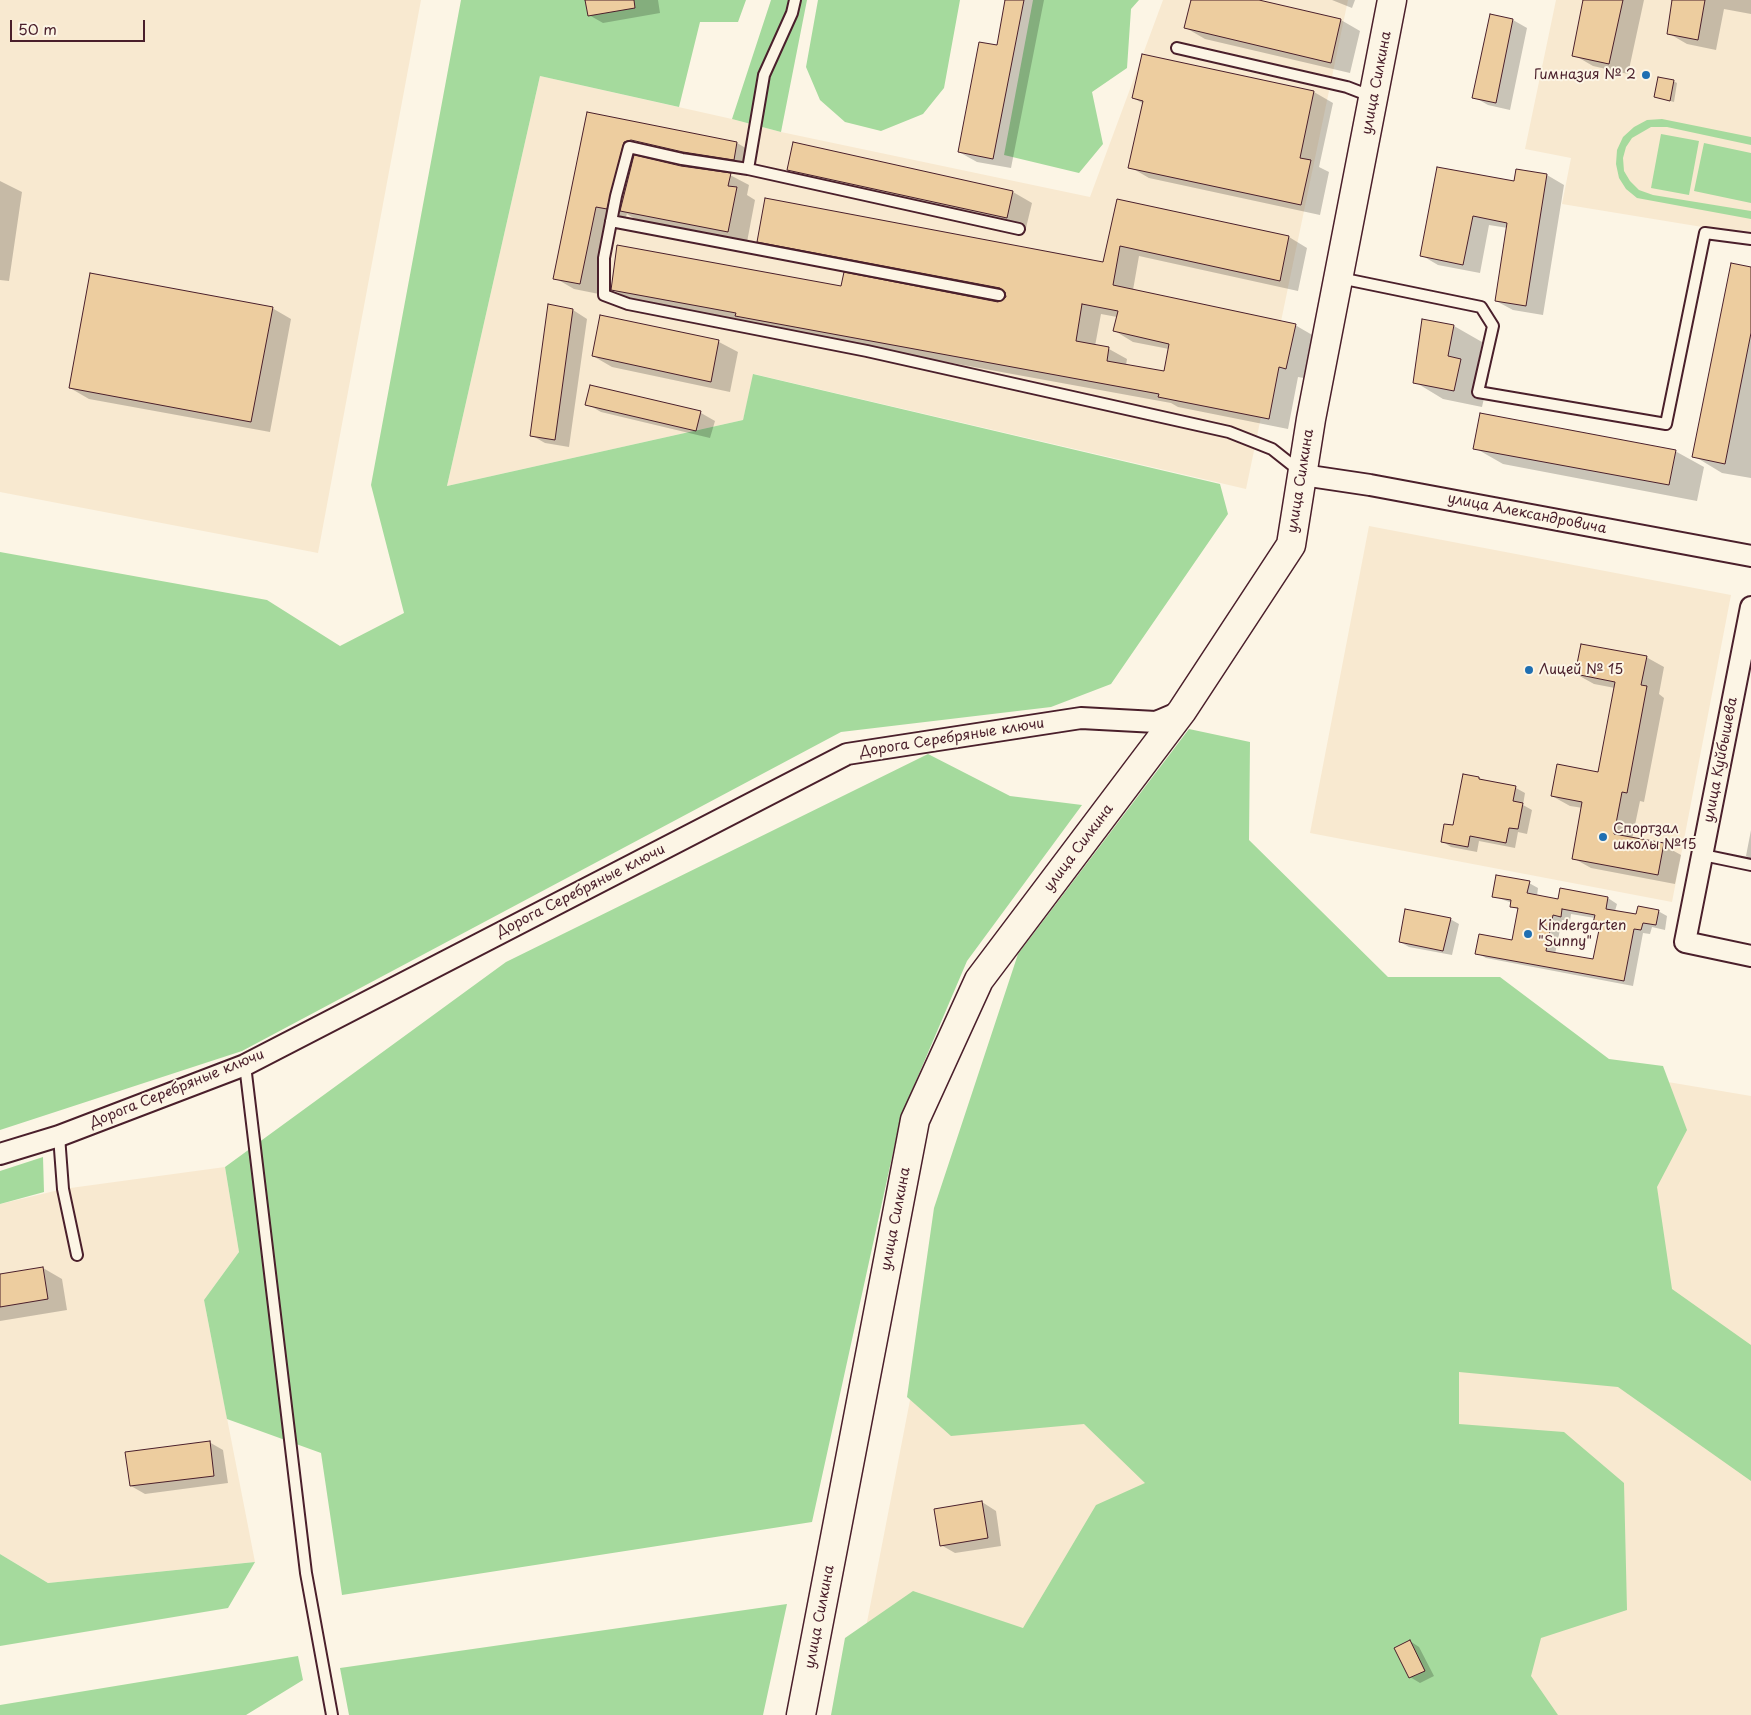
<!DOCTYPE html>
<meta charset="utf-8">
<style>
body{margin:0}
#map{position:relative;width:1751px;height:1715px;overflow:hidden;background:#fcf5e5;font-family:"Playpen Sans",sans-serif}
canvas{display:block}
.scale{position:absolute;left:10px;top:20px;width:135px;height:22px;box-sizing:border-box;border:2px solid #4a1f2b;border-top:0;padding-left:6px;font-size:15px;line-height:18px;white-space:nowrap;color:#4a1f2b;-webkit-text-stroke:4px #fcf5e5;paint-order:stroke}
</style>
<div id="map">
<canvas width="1751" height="1715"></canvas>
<div class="scale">50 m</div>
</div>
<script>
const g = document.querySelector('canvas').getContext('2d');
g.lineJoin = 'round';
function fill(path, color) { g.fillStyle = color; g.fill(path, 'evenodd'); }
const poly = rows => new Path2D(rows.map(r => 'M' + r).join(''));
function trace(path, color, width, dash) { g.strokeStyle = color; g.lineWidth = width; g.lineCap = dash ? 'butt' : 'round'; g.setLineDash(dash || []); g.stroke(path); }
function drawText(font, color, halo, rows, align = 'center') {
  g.font = font + ' "Playpen Sans",sans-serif'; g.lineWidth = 4; g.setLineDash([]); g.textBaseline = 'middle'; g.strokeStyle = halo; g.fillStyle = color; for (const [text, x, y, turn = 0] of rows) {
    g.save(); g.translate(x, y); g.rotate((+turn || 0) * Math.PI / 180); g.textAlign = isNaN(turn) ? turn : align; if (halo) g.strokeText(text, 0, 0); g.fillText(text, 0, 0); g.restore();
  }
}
const built = poly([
 [0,0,421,0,318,553,0,492],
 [1163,0,1348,0,1246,489,754,374,743,420,447,486,540,76,732,119,781,132,1090,197],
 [1556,0,1751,0,1751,235,1562,204,1571,158,1525,149],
 [1369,526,1731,595,1672,902,1310,833],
 [1056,979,1751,1096,1751,1715,849,1715,955,1168],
 [225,1167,239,1252,204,1300,255,1562,48,1583,0,1554,0,1204,63,1189]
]);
const green = poly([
 [461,0,746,0,738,22,700,22,679,107,540,76,447,486,743,420,753,374,1220,484,1228,514,1111,684,1051,707,841,732,242,1051,0,1130,0,552,267,600,340,646,404,613,371,485],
 [771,0,807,0,781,132,732,119],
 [818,0,960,0,944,88,923,114,881,131,845,122,820,100,806,67],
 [1033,0,1139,0,1131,9,1127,68,1092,92,1103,144,1079,173,1004,155],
 [1662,119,1751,137,1751,145,1667,127,1651,127,1632,138,1626,147,1623,158,1624,171,1630,181,1639,190,1653,195,1751,211,1751,219,1637,198,1626,189,1619,178,1616,164,1617,150,1623,137,1634,127,1647,120],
 [1661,134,1699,141,1689,195,1651,188],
 [1704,143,1751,153,1751,203,1694,191],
 [1189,729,1250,742,1249,840,1388,977,1500,977,1609,1059,1663,1066,1687,1130,1657,1187,1672,1289,1751,1345,1751,1481,1618,1387,1459,1372,1459,1424,1564,1432,1624,1483,1627,1610,1541,1638,1531,1676,1558,1715,831,1715,845,1638,913,1591,1023,1628,1096,1505,1145,1483,1084,1424,951,1436,907,1397,934,1208,1018,954],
 [928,754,1010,796,1082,805,967,961,901,1116,812,1522,342,1595,321,1453,227,1419,204,1300,239,1252,225,1167,506,962],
 [43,1157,44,1192,0,1204,0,1171],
 [0,1554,48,1583,255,1562,228,1608,0,1646],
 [787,1604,763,1715,349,1715,340,1668],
 [298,1656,303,1680,246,1715,0,1715,0,1705]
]);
const shadow = poly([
 [587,0,658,0,660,13,603,23,589,15],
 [1007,0,1044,0,1011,168,977,162,959,152,998,46],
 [1192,0,1254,0,1341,20,1360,31,1350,73,1205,39,1186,28],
 [1332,0,1355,0,1352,8],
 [1584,0,1644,0,1628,74,1593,66,1574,55],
 [1672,0,1751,0,1751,14,1724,9,1716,50,1687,44,1668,33],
 [1513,20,1527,28,1510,110,1488,105,1474,97],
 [1143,55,1314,92,1333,103,1319,167,1329,172,1320,215,1149,178,1130,167,1144,104,1133,98],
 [1673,81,1677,83,1674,102,1655,97],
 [588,113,737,143,756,154,752,170,643,152,642,158,730,175,749,185,747,195,755,200,747,242,640,222,627,214,625,219,615,217,599,294,574,289,555,278],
 [788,169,1013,192,1032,203,1026,228,807,180],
 [1517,170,1547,175,1564,185,1543,315,1513,310,1496,301,1508,228,1489,225,1480,273,1438,265,1421,255,1515,183],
 [0,181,22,192,9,281,0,280],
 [1118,200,1289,237,1307,248,1298,291,1139,256,1133,290,1295,325,1314,336,1304,378,1298,377,1288,429,1178,407,1171,403,755,327,747,322,631,300,612,289,618,247,842,287,1001,303,1007,296,777,252,758,241,1104,263],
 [1101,314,1117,317,1115,331,1133,342,1169,349,1165,372,1126,365,1127,359,1109,349,1095,346],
 [1751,268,1751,478,1722,473,1694,456],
 [549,305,573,310,587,319,569,447,545,443,531,435],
 [272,308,291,319,270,432,89,399,70,388],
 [601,317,719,342,738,352,730,392,612,367,593,356],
 [1454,326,1482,342,1477,369,1489,376,1482,407,1443,399,1415,382],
 [591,387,701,413,715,421,710,438,601,412,587,404],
 [1475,448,1675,451,1704,467,1697,501,1503,464],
 [1646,657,1664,667,1659,694,1664,698,1644,802,1640,801,1632,839,1663,845,1681,855,1675,884,1591,868,1573,858,1583,808,1570,806,1552,796,1599,774,1615,688,1594,684,1576,674],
 [1479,778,1485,782,1516,788,1525,793,1523,805,1532,810,1527,834,1518,832,1515,848,1479,841,1477,852,1451,847,1442,841,1454,827],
 [1751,830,1751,859,1746,856],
 [1529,883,1538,888,1537,896,1559,900,1608,898,1617,904,1615,911,1637,915,1658,911,1667,916,1665,930,1652,927,1650,934,1643,933,1633,986,1486,958,1477,953,1513,942,1519,910,1512,906,1512,903,1493,896],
 [1571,914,1595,918,1595,923,1601,926,1594,961,1555,954,1562,920,1570,921],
 [1450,919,1459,924,1452,955,1409,947,1400,942],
 [43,1268,62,1279,67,1310,0,1321,0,1275],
 [209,1442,223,1450,228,1483,145,1494,131,1486],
 [982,1502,996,1511,1001,1546,955,1553,941,1545],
 [1410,1641,1419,1647,1434,1676,1420,1683,1410,1677]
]);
const building = poly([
 [585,0,634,0,635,8,588,16,585,0],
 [1005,0,1024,0,993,159,958,152,979,42,997,45,1005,0],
 [1191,0,1259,0,1341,19,1331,63,1184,28,1191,0],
 [1583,0,1623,0,1609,64,1572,56,1583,0],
 [1672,0,1705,0,1698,40,1667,34,1672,0],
 [1490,14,1513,19,1496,103,1472,98,1490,14],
 [1142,54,1314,91,1300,158,1311,160,1301,205,1128,168,1143,101,1132,98,1142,54],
 [1658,77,1674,80,1670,101,1654,97,1658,77],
 [587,112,737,142,734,160,683,152,631,140,624,142,607,209,596,207,580,284,553,279,587,112],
 [793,142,1013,191,1007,218,787,170,793,142],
 [634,155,681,166,731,173,728,186,737,187,728,232,620,211,634,155],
 [1437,167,1514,181,1516,169,1547,174,1526,306,1495,301,1507,223,1473,216,1463,265,1420,256,1437,167],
 [765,198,1103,262,1117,199,1289,236,1280,281,1120,246,1113,285,1296,324,1286,369,1279,367,1269,419,1158,397,1159,394,735,316,736,313,611,290,617,245,841,286,844,272,998,302,1006,297,1005,292,1000,288,757,242,765,198],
 [1082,304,1118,311,1113,331,1169,344,1164,371,1107,361,1109,347,1076,341,1082,304],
 [1731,263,1751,267,1751,333,1725,464,1692,457,1731,263],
 [90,273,273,307,251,422,69,388,90,273],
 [548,304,573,309,555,440,530,436,548,304],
 [600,315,719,340,711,382,592,356,600,315],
 [1422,319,1454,325,1448,356,1461,359,1454,391,1413,383,1422,319],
 [590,385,701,411,696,431,585,405,590,385],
 [1480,413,1676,450,1669,485,1473,449,1480,413],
 [1581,644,1647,656,1641,685,1647,686,1627,793,1622,792,1614,834,1664,843,1658,875,1572,859,1582,802,1551,796,1557,764,1598,772,1615,682,1575,674,1581,644],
 [1463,774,1479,777,1479,779,1516,786,1513,801,1523,803,1518,829,1509,828,1506,843,1470,836,1468,847,1441,842,1444,824,1453,825,1463,774],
 [1496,875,1530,881,1527,893,1558,899,1560,888,1608,897,1606,909,1636,914,1638,906,1659,910,1656,925,1643,923,1641,930,1634,929,1624,981,1475,954,1479,934,1512,940,1518,908,1510,907,1511,900,1492,897,1496,875],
 [1562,909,1595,915,1593,923,1600,925,1593,959,1546,951,1553,915,1561,917,1562,909],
 [1405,909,1451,918,1443,951,1399,942,1405,909],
 [43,1267,48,1299,0,1307,0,1274,43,1267],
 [210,1441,214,1476,130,1486,125,1452,210,1441],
 [982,1501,988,1538,940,1546,934,1509,982,1501],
 [1410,1640,1425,1671,1409,1678,1394,1648,1410,1640]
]);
const service = poly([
 [1177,48,1347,87,1373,97],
 [748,169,764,75,792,13,795,0],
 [611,221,999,295],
 [1019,229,748,169,682,159,629,147,616,196,604,258,604,295,628,304,867,351,1229,432,1272,449,1301,472],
 [1340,278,1481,307,1493,326,1478,392,1666,424,1705,233,1751,239],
 [1703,855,1751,865],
 [245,1065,306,1573,332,1715],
 [59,1136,63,1189,77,1255]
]);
const minor = poly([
 [1303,475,1370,485,1751,556],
 [1751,607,1685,942,1751,956],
 [0,1154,59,1136,245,1065,847,754,1081,718,1156,722,1182,711]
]);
const secondary = poly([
 [801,1715,915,1120,979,980,1182,711,1291,545,1311,419,1392,0]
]);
const markers = [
 [1646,75,5,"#1f6fb2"],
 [1529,670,5,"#1f6fb2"],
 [1603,837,5,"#1f6fb2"],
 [1528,934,5,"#1f6fb2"]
];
const poiNames = [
 ["Гимназия № 2",1636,75,"right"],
 ["Лицей № 15",1539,670],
 ["Спортзал",1613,829],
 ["школы №15",1613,845],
 ["Kindergarten",1538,926],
 ["\"Sunny\"",1538,942]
];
const streetNames = [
 ["улица Силкина",1377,83,-79],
 ["улица Силкина",1301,481,-81],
 ["улица Александровича",1527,514,11],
 ["Дорога Серебряные ключи",952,738,-9],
 ["улица Куйбышева",1721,760,-79],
 ["улица Силкина",1079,848,-53],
 ["Дорога Серебряные ключи",581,891,-27],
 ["Дорога Серебряные ключи",177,1089,-22],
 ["улица Силкина",896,1219,-79],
 ["улица Силкина",820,1617,-79]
];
fill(built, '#f8e9d0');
fill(green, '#a5da9d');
fill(shadow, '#0003');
fill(building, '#edcd9f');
trace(building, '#4a1f2b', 1);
trace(service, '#4a1f2b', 14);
trace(minor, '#4a1f2b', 24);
trace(secondary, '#4a1f2b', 31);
trace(service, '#fcf5e5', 10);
trace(minor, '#fcf5e5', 20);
trace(secondary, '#fcf5e5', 28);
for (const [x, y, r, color] of markers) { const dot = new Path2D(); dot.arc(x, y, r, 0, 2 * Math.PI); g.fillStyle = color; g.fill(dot); trace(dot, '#fcf5e5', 2); }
drawText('14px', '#4a1f2b', '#fcf5e5', poiNames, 'left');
drawText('14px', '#4a1f2b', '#fcf5e5', streetNames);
</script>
